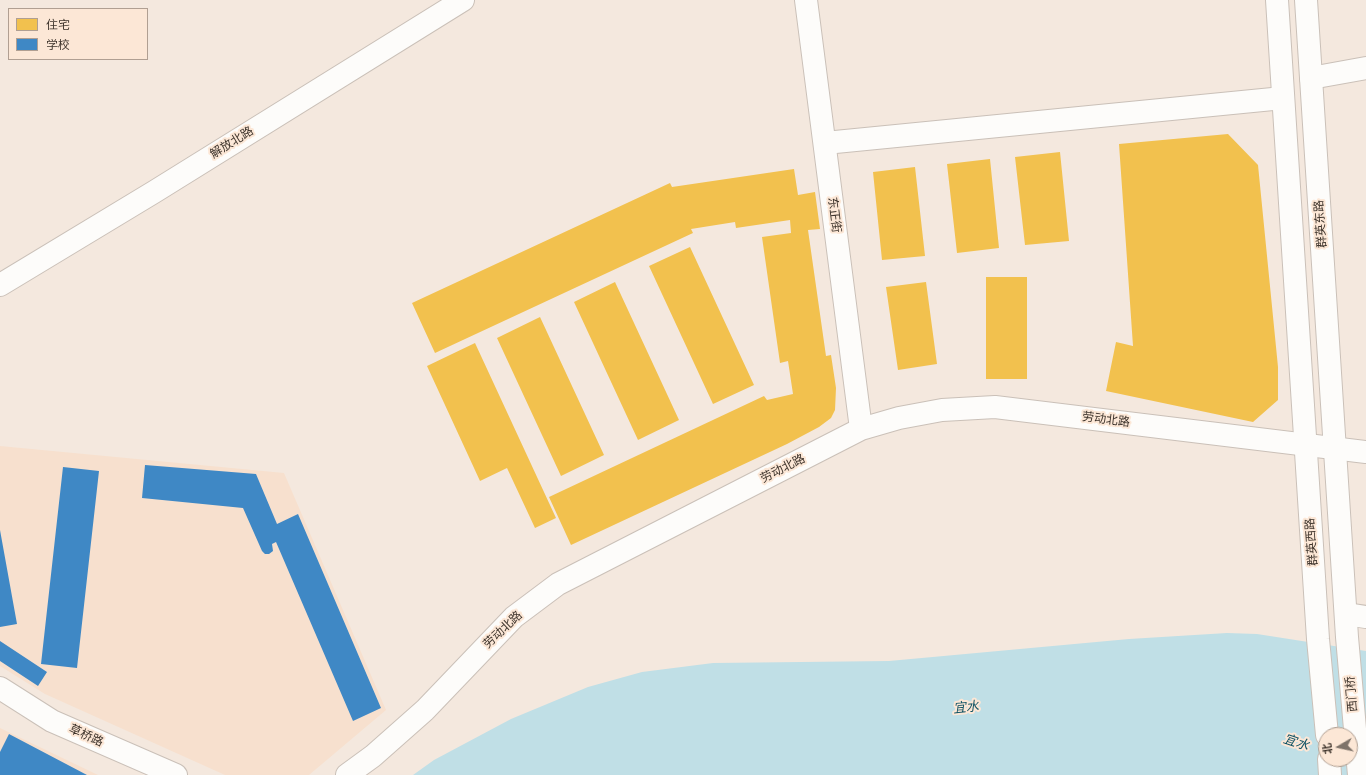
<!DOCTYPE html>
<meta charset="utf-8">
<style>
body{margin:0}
#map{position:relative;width:1366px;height:775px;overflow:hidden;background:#f4e8de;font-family:"Archivo Narrow","Noto Sans SC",sans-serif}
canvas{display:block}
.legend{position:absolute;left:8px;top:8px;width:140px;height:52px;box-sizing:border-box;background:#fce7d6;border:1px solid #b09f92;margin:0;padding:5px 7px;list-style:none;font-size:12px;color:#3e342c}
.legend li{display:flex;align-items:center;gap:8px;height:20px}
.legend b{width:20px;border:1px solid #b09f92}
.north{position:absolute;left:1318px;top:727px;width:40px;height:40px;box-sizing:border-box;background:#fce7d6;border:1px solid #b09f92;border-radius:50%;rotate:261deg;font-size:11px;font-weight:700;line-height:16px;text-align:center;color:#3e342c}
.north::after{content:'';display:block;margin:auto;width:14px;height:18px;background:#7e736a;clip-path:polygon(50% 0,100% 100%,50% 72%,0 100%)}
</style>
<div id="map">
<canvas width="1366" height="775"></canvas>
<ul class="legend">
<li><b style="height:11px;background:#f2c14e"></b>住宅</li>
<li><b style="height:11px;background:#3f88c5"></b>学校</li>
</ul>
<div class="north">北</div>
</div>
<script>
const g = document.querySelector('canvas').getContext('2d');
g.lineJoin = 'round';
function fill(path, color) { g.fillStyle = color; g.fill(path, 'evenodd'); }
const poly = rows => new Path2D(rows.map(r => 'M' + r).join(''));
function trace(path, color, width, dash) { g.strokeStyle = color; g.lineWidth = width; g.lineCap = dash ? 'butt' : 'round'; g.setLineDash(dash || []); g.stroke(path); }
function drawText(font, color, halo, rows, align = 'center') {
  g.font = font + ' "Archivo Narrow","Noto Sans SC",sans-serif'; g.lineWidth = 4; g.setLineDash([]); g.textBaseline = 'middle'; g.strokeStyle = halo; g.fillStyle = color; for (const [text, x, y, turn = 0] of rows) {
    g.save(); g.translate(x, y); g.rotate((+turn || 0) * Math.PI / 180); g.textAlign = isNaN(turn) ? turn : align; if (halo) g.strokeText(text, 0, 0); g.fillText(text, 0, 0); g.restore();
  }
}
const built = poly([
 [0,446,284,473,386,710,309,775,225,775,45,694,0,666],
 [0,728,98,775,0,775]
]);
const water = poly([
 [1227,633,1257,634,1366,651,1366,775,413,775,434,760,511,719,588,687,642,672,713,663,889,661,1129,639],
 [1326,735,1350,735,1350,759,1326,759]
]);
const homes = poly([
 [1228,134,1258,165,1278,367,1278,400,1253,422,1106,391,1116,342,1133,346,1119,144],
 [1060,152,1069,241,1025,245,1015,157],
 [990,159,999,248,957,253,947,164],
 [915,167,925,256,882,260,873,172],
 [794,169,798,195,815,192,820,229,808,230,826,356,831,355,836,388,835,410,831,418,819,427,787,444,571,545,549,497,764,396,767,400,793,394,788,361,780,363,762,237,791,233,790,220,736,228,735,222,691,229,693,233,435,353,412,303,670,183,672,187],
 [690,247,754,385,713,404,649,266],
 [986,277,1027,277,1027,379,986,379],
 [615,282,679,420,638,440,574,302],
 [926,282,937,364,898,370,886,287],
 [540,317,604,455,561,476,497,338],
 [475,343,556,518,535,528,507,468,480,481,427,366]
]);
const schools = poly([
 [145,465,256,474,277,524,298,514,381,708,353,721,276,542,272,544,273,551,269,554,265,554,262,551,243,508,142,498],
 [63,467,99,471,77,668,41,664],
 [0,530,17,624,0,627],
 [0,641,47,672,38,686,0,661],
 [9,734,87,775,0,775,0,752]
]);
const minor = poly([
 [806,0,861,429],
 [1311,78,1366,68],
 [825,143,1283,98],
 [0,285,154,192,463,0],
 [1346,614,1366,617],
 [0,688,52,721,176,775],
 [347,775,373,756,425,710,514,617,558,584,861,429,899,418,942,410,995,407,1366,452]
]);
const major = poly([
 [1277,0,1318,639,1327,735],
 [1306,0,1347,637,1359,775],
 [1329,759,1330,775]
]);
const streetNames = [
 ["解放北路",232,143,-32],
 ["东正街",834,215,83],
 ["群英东路",1321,224,-94],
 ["劳动北路",1106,420,7],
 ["劳动北路",783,469,-27],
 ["群英西路",1312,542,-94],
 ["劳动北路",503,630,-43],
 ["西门桥",1352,694,-95],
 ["草桥路",86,736,24]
];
const waterNames = [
 ["宜水",966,708,-6],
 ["宜水",1296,743,18]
];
fill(built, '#f7e0ce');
fill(water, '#c0dfe6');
fill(homes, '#f2c14e');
fill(schools, '#3f88c5');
trace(minor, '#cac0b8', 24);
trace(major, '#cac0b8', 24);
trace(minor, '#fdfcfa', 22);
trace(major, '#fdfcfa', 22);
drawText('12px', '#3e342c', '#fce7d6', streetNames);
drawText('italic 13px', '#125465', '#fce7d6', waterNames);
</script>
